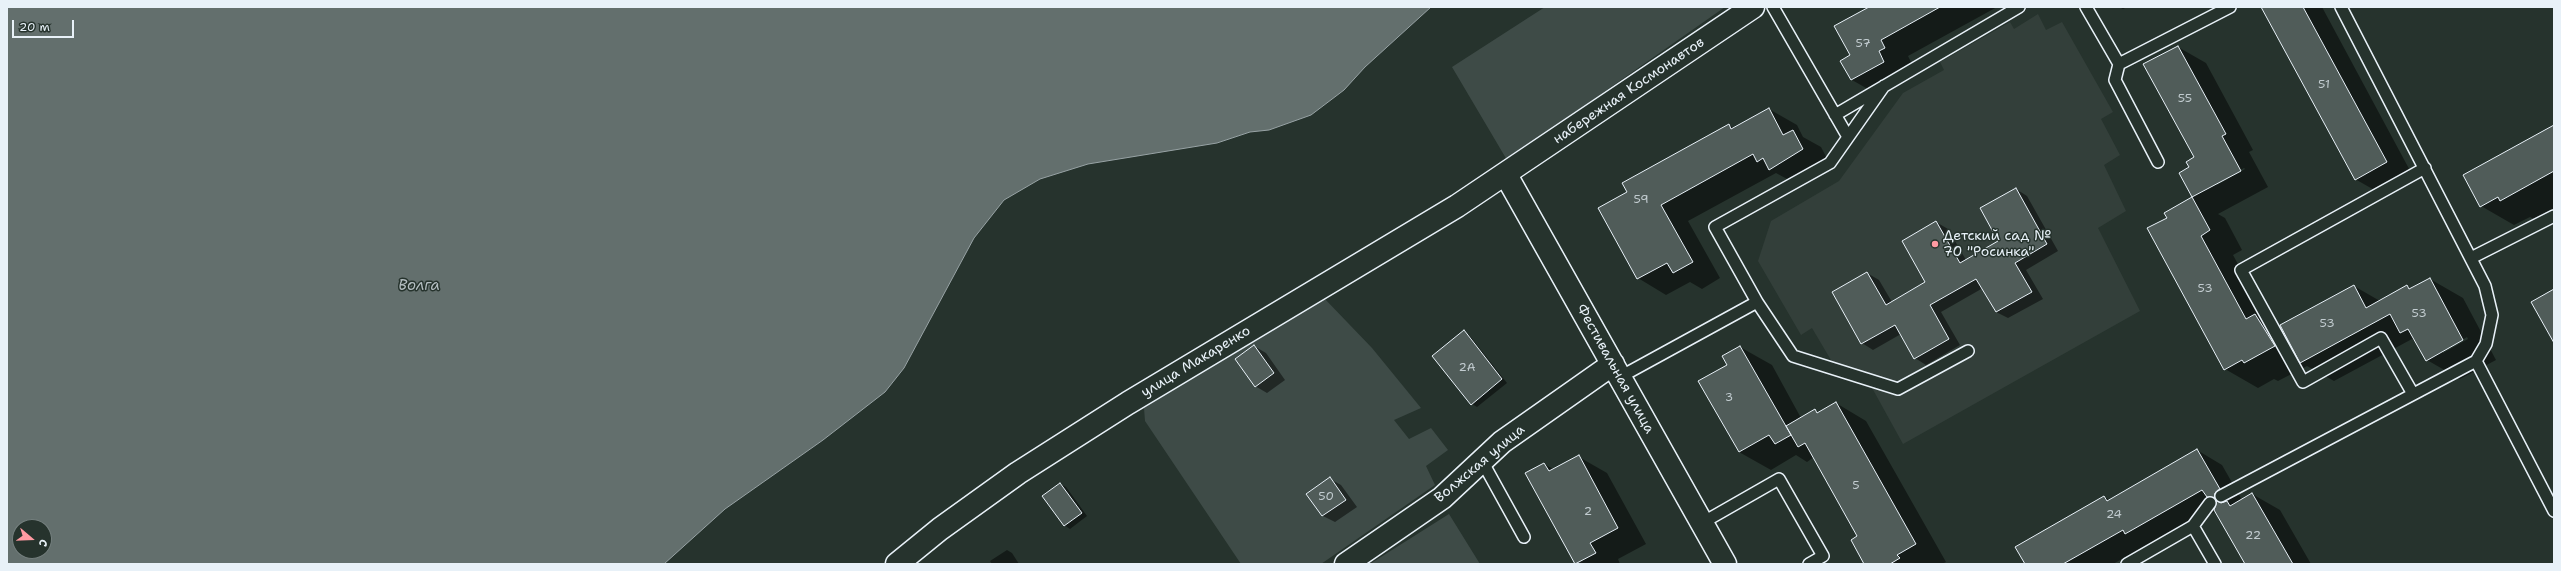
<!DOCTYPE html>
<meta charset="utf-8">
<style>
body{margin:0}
#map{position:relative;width:2561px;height:571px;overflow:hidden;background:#26332d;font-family:"Shantell Sans",sans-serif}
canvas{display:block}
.frame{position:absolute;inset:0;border:8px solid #e8f1f8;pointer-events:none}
.north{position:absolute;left:12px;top:519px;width:40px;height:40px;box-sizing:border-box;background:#26332d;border:1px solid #747f7e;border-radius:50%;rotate:109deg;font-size:11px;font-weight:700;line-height:16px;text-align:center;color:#e8f1f8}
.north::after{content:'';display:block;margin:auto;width:14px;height:18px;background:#ff9aa2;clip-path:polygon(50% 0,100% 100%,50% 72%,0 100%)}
.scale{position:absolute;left:12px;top:20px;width:62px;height:18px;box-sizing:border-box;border:2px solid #e8f1f8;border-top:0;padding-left:5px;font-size:12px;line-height:14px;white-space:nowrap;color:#e8f1f8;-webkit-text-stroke:3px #26332d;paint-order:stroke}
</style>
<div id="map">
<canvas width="2561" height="571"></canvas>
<div class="frame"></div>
<div class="north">С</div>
<div class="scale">20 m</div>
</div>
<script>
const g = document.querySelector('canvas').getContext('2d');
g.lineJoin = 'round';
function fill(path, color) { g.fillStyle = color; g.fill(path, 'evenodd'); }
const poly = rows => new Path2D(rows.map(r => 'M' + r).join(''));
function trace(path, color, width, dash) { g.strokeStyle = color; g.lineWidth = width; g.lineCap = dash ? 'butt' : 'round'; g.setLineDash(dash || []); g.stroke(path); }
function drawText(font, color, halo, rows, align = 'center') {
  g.font = font + ' "Shantell Sans",sans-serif'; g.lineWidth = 3; g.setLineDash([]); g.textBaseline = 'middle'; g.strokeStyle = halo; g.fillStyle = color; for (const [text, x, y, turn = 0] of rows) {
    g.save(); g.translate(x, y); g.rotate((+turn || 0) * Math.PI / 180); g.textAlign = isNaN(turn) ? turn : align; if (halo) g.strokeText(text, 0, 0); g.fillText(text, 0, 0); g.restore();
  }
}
const built = poly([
 [2038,14,2046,30,2062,22,2113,112,2101,119,2120,155,2104,165,2126,211,2098,228,2140,311,1903,444,1871,386,1841,377,1812,328,1801,335,1758,261,1771,221,1839,181,1903,93,1944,70,1940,62,2010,22,2014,29]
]);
const green = poly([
 [1545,7,1725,7,1507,160,1452,67],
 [1323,297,1372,348,1421,408,1394,420,1409,439,1431,428,1448,450,1426,466,1435,485,1321,564,1241,564,1145,421,1144,408],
 [1449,514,1480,564,1371,564,1373,562]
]);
const water = poly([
 [7,7,1431,7,1365,67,1344,90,1311,115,1269,130,1250,132,1217,143,1088,164,1040,179,1004,200,974,238,904,368,885,392,823,440,725,509,664,564,7,564,7,7],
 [20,527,44,527,44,551,20,551,20,527]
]);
const shadow = poly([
 [1871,7,1997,7,1908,56,1912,64,1906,67,1912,78,1880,96,1852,80,1851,56],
 [2119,7,2127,7,2123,9],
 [2262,7,2322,7,2414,178,2383,195,2355,179],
 [2178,47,2206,63,2253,150,2249,152,2268,187,2218,214,2225,218,2242,250,2233,255,2271,325,2285,332,2354,286,2380,301,2407,286,2411,289,2430,279,2463,298,2496,360,2460,379,2427,360,2416,341,2412,339,2334,381,2307,366,2278,381,2274,379,2258,388,2225,369,2165,213,2193,198,2180,174,2191,168,2196,158],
 [2244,168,2245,169,2217,185,2217,183],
 [2467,337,2468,339,2443,353,2443,351],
 [1769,109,1797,125,1803,137,1821,147,1831,166,1798,185,1776,173,1688,221,1720,278,1702,289,1690,282,1666,295,1638,278,1628,192,1729,125,1734,128],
 [2554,126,2554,208,2534,219,2530,217,2514,225,2481,206],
 [2016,189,2027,196,2058,251,2026,270,2043,299,2008,318,1996,312,1983,288,1941,312,1960,345,1926,365,1915,358,1901,334,1873,350,1862,343,1867,273,1879,280,1892,302,1927,283,1936,222,1948,229,1966,260,2000,241],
 [1464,332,1469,335,1507,383,1477,407,1472,404],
 [1254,346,1266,353,1285,380,1267,393,1255,386],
 [1740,347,1772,365,1801,418,1815,410,1819,413,1836,403,1866,421,1946,562,1942,564,1866,564,1858,536,1814,457,1807,462,1796,455,1771,470,1739,452,1728,365],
 [2197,450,2222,465,2242,500,2252,494,2280,510,2311,564,2246,564,2216,511,2151,548,2147,545,2113,564,2026,564,2104,497,2110,500],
 [1579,457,1607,473,1646,544,1618,559,1620,564,1576,563,1544,464,1555,470],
 [1330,479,1341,485,1357,507,1335,522,1323,516,1308,494],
 [1060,484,1066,487,1087,516,1070,529,1064,525],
 [1007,550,1012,553,1019,564,992,564,990,561]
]);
const building = poly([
 [1869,7,1940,7,1881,40,1885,48,1879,51,1884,62,1851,80,1840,61,1850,55,1834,26,1869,7],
 [2261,7,2303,7,2387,162,2355,180,2261,7],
 [2178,46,2226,134,2222,136,2241,171,2192,197,2179,173,2189,167,2186,162,2194,157,2143,64,2178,46],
 [1769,108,1783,135,1793,130,1803,149,1769,170,1763,158,1757,162,1753,154,1661,205,1693,262,1673,273,1667,263,1637,279,1598,208,1627,192,1622,183,1729,124,1731,129,1769,108],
 [2554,125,2554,171,2500,201,2498,197,2480,207,2463,175,2554,125],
 [2016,188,2047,244,2015,263,2032,292,1996,312,1976,279,1930,305,1949,339,1914,359,1895,325,1861,344,1832,292,1867,272,1886,305,1925,282,1902,241,1936,221,1960,263,1998,241,1980,208,2016,188],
 [2192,197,2210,230,2201,236,2246,319,2255,314,2275,346,2244,363,2242,360,2224,370,2147,228,2167,218,2164,213,2192,197],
 [2430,278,2463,340,2426,361,2408,329,2400,333,2390,314,2300,363,2280,325,2354,285,2366,308,2407,285,2409,289,2430,278],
 [2554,289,2554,343,2531,302,2554,289],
 [1464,330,1502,379,1471,405,1432,356,1464,330],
 [1254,345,1274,373,1255,387,1235,359,1254,345],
 [1740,346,1791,435,1775,444,1769,435,1739,452,1698,381,1727,365,1722,356,1740,346],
 [1836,402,1916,544,1897,555,1900,558,1890,564,1864,564,1851,540,1857,536,1805,443,1798,447,1786,426,1815,409,1817,413,1836,402],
 [2197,449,2220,489,2215,493,2214,498,2207,497,2202,490,2125,534,2123,530,2063,564,2025,564,2015,547,2104,496,2107,501,2197,449],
 [1579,455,1618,528,1590,543,1596,553,1575,564,1525,473,1544,463,1549,471,1579,455],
 [1330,477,1346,500,1322,516,1306,494,1330,477],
 [1060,483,1082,513,1064,526,1042,496,1060,483],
 [2252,493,2293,564,2245,564,2214,510,2217,501,2221,503,2227,501,2230,506,2252,493]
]);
const service = poly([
 [1773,7,1848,137],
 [2086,7,2119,64,2115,80,2158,162],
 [2341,7,2485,286,2492,315,2486,344,2476,361],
 [2119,64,2230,7],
 [1884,86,1830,163,1715,227,1757,302,1793,356,1898,389,1968,351],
 [1835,115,2019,7],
 [2471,258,2554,216],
 [1620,377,1757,302],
 [2413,394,2381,338,2303,382,2241,270,2425,168],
 [1482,461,1524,537],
 [2221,496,2476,361,2554,511],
 [1702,523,1779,479,1823,556,1809,564],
 [2193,526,2210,503],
 [2127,564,2193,526,2215,564]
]);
const minor = poly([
 [1506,175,1725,564],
 [897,564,940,529,1018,473,1128,403,1457,206,1753,7],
 [1346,564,1442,498,1502,442,1613,364]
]);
const markers = [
 [1935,244,4,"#ff9aa2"]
];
const numberNames = [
 ["57",1863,44],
 ["51",2324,85],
 ["55",2185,99],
 ["59",1641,200],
 ["53",2205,289],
 ["53",2419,314],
 ["53",2327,324],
 ["2А",1467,368],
 ["3",1729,398],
 ["5",1856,486],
 ["50",1326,497],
 ["2",1588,512],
 ["24",2114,515],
 ["22",2253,536]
];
const streetNames = [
 ["набережная Космонавтов",1629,91,-34],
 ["улица Макаренко",1196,362,-31],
 ["Фестивальная улица",1615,369,61],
 ["Волжская улица",1480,464,-40]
];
const poiNames = [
 ["Детский сад №",1943,236],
 ["70 \"Росинка\"",1943,252]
];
const waterNames = [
 ["Волга",419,286]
];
fill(built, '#333f3a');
fill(green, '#3e4b47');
fill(water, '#636f6d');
trace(water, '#98a3a5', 1);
fill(shadow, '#0007');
fill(building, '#505c59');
trace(building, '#e8f1f8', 1);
trace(service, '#e8f1f8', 14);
trace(minor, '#e8f1f8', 25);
trace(service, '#26332d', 11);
trace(minor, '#26332d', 22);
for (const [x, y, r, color] of markers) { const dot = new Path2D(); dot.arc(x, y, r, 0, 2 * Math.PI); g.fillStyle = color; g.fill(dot); trace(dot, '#26332d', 1.5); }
drawText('12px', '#c2ccd0', null, numberNames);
drawText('14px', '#e8f1f8', '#26332d', streetNames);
drawText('14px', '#e8f1f8', '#26332d', poiNames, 'left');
drawText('italic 15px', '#b3bdc0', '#26332d', waterNames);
</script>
